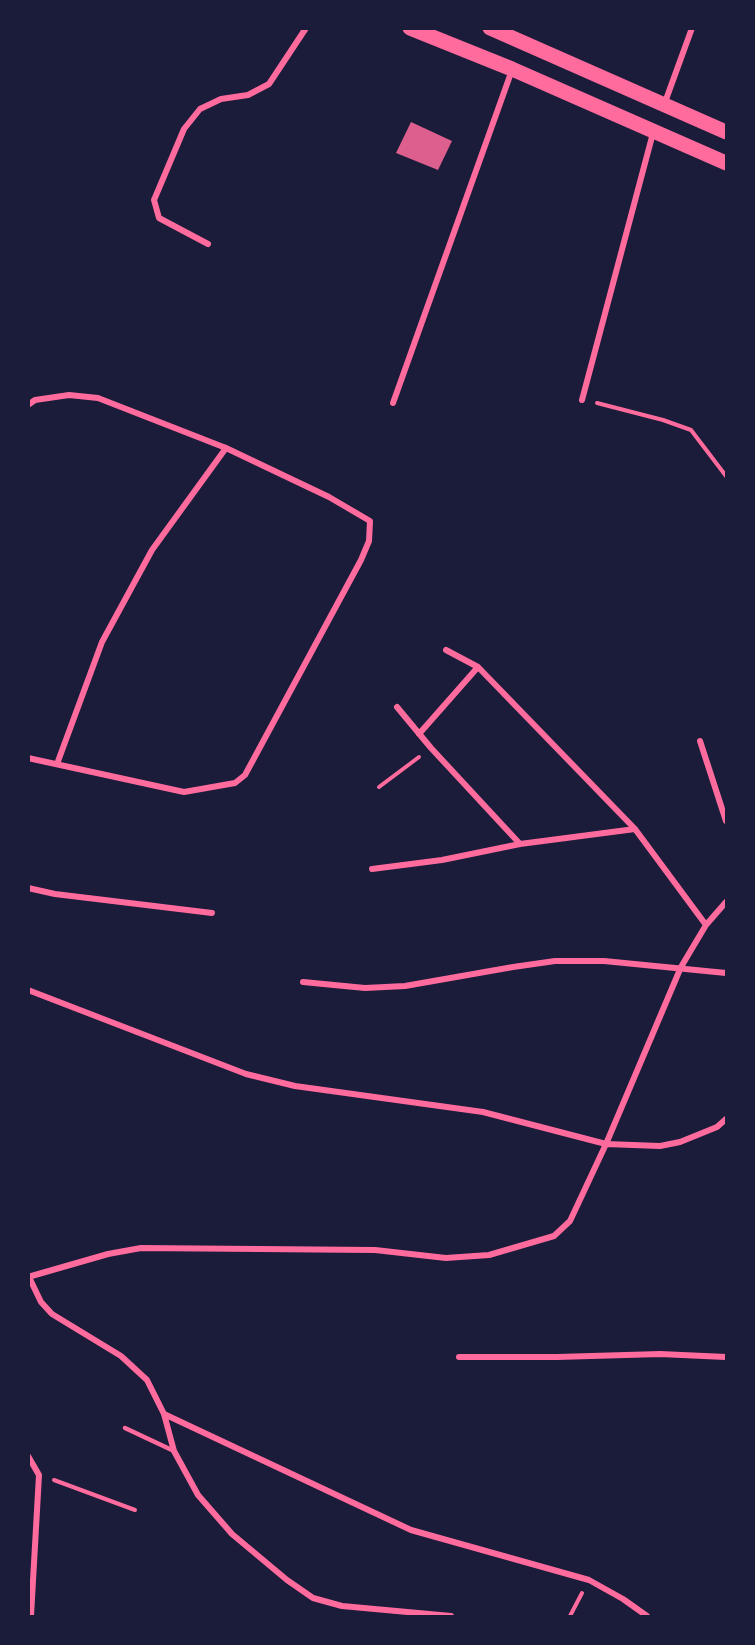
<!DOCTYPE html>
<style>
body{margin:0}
#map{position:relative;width:755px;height:1645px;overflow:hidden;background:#1b1b3a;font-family:Lora,serif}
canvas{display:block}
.frame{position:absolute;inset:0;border:30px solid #1b1b3a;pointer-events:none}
</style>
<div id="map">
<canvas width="755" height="1645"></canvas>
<div class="frame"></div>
</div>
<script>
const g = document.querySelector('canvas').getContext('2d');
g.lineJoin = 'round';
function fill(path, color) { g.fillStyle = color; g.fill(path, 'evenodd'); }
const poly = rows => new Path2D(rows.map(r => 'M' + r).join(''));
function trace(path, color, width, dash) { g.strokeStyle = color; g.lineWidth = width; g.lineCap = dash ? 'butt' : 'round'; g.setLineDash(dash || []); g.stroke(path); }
const building = poly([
 [411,122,452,141,438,170,396,153]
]);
const path = poly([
 [597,403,663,420,691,430,726,476],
 [379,787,419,757],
 [54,1480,135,1510],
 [570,1616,582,1593]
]);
const service = poly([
 [125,1428,174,1451]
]);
const minor = poly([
 [664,105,692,28],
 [208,244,159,218,154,200,184,129,200,109,221,99,248,95,269,84,306,28],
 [582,400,653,133],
 [393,403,512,70],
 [28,405,35,400,69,395,98,398,226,448,329,497,370,521,369,541,361,560,245,775,235,783,184,792,28,758],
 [446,650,478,667,635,829,706,925],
 [397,707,431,748,520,844],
 [419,734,478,667],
 [700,741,726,821],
 [57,764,102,642,152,550,226,448],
 [372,869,442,860,520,844,635,829],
 [28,888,55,894,212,913],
 [303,982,365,988,405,986,513,967,555,961,604,961,726,973],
 [28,990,246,1074,295,1086,483,1112,606,1144,660,1146,680,1142,717,1127,726,1119],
 [28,1277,108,1254,141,1248,375,1250,446,1258,489,1255,554,1236,570,1221,606,1144,681,967,706,925,726,902],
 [29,1277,41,1302,52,1314,121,1356,147,1380,164,1414,174,1451,198,1495,232,1534,287,1580,313,1598,342,1606,451,1616],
 [459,1357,557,1357,660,1354,726,1357],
 [164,1414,411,1530,589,1580,623,1599,647,1616],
 [28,1456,39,1475,31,1616]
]);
const primary = poly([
 [410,28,512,69,726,163],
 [490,28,726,132]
]);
fill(building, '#dd5f8e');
trace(path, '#ff6b9d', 4);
trace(service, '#ff6b9d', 4.5);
trace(minor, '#ff6b9d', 6);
trace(primary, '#ff6b9d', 15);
</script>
